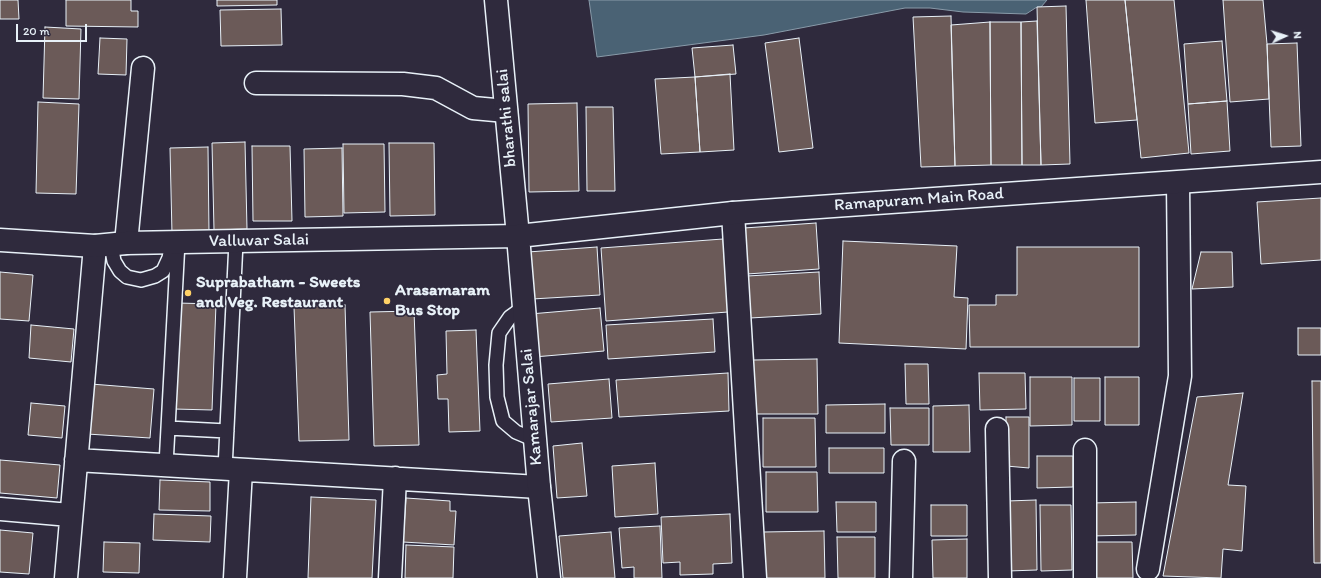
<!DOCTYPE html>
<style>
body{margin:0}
#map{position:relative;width:1321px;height:578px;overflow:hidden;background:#2f2a3d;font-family:Itim,sans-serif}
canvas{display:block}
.north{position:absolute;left:1265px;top:16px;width:40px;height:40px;-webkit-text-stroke:3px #2f2a3d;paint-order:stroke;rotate:86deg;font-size:11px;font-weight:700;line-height:16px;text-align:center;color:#e8f1f8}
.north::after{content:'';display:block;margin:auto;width:14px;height:18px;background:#e8f1f8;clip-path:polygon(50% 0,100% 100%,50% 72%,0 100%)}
.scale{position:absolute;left:16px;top:24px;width:71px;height:18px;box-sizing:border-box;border:2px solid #e8f1f8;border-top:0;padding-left:5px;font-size:12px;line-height:14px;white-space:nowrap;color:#e8f1f8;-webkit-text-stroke:3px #2f2a3d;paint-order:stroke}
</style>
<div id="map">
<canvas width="1321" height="578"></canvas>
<div class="north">N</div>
<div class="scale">20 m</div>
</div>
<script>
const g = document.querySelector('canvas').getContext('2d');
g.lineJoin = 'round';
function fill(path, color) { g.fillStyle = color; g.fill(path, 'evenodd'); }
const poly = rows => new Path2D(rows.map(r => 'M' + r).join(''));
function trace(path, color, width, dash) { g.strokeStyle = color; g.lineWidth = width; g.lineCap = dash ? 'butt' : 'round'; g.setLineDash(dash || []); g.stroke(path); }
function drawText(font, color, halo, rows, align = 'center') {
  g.font = font + ' Itim,sans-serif'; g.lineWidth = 3.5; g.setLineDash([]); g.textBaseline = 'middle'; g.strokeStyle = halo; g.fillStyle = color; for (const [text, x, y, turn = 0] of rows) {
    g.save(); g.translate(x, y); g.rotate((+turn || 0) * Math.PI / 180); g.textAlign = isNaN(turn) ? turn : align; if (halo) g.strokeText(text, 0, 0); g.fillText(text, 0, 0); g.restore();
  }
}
const water = poly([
 [589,0,1047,0,1041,7,1037,7,1026,14,963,12,930,8,905,8,764,35,597,57,589,0]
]);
const building = poly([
 [0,0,18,0,19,19,0,19,0,0],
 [66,0,131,0,131,11,138,11,138,27,66,26,66,0],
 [217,0,277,0,277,5,217,6,217,0],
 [1086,0,1125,0,1137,120,1095,123,1086,0],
 [1125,0,1174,0,1189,153,1141,158,1125,0],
 [1223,0,1263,0,1267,44,1269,99,1230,102,1223,0],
 [1066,6,1070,164,1041,165,1037,7,1066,6],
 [281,9,282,45,221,46,220,10,281,9],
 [951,16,955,166,921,167,913,17,951,16],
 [1037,21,1041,165,1022,165,1021,22,1037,21],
 [990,22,991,165,955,166,951,25,990,22],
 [990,22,1021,22,1022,165,991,165,990,22],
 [45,27,81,29,79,99,43,98,45,27],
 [100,38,127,39,126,75,98,74,100,38],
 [799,38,813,148,779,152,765,43,799,38],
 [1222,41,1227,101,1188,104,1184,44,1222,41],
 [1297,43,1301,146,1271,147,1267,44,1297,43],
 [733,45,736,74,695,77,692,48,733,45],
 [730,74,734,150,700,152,695,77,730,74],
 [695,77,700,152,661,154,655,79,695,77],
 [1227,101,1230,151,1191,154,1188,104,1227,101],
 [38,102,79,104,76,194,36,193,38,102],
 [577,103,579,191,529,192,528,104,577,103],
 [586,107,613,107,615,191,587,191,586,107],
 [245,142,247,229,214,230,212,143,245,142],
 [389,143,434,143,435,215,390,216,389,143],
 [343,144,384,144,385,212,344,213,343,144],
 [252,146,290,146,292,221,253,221,252,146],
 [208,147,209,233,172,234,170,148,208,147],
 [342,148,343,216,305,217,304,149,342,148],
 [1321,198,1321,260,1261,264,1257,202,1321,198],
 [816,223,819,269,747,274,744,228,816,223],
 [723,239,728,312,606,321,601,248,723,239],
 [843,241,957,246,954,297,968,298,966,349,839,343,843,241],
 [597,247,600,295,532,299,528,252,597,247],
 [1017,247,1139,247,1139,347,970,347,969,305,996,305,996,295,1017,295,1017,247],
 [1201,252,1232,252,1233,287,1192,289,1201,252],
 [0,272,33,275,29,321,0,319,0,272],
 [819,272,821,314,750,318,747,276,819,272],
 [177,303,216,304,212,410,174,409,177,303],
 [345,305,349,440,299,441,294,307,345,305],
 [600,308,604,351,534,357,530,314,600,308],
 [414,311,419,445,374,446,370,312,414,311],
 [713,319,715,352,608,359,606,325,713,319],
 [31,325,74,329,71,362,29,358,31,325],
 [1298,328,1321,328,1321,355,1298,355,1298,328],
 [476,330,480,431,449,432,448,399,438,399,437,375,447,374,446,331,476,330],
 [817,359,818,414,754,414,753,360,817,359],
 [905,364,928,364,929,404,906,404,905,364],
 [728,373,729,411,619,417,616,380,728,373],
 [979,373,1025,373,1026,409,980,410,979,373],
 [1030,377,1072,377,1072,425,1030,426,1030,377],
 [1105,377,1139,377,1139,425,1105,425,1105,377],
 [1074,378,1100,378,1100,421,1074,421,1074,378],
 [609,379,612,418,551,422,548,384,609,379],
 [1312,381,1321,381,1321,563,1314,563,1312,381],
 [91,384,154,389,150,438,87,434,91,384],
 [1243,393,1228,485,1246,486,1242,551,1223,549,1221,578,1163,576,1197,397,1243,393],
 [31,403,65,406,62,438,28,435,31,403],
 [885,404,885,433,826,433,826,405,885,404],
 [969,405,970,452,933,452,933,406,969,405],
 [890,408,929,408,929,445,891,445,890,408],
 [1006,417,1029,417,1029,468,1006,466,1006,417],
 [763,418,815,418,816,467,763,467,763,418],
 [582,443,587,496,557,498,553,446,582,443],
 [829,448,884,448,884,473,829,473,829,448],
 [1037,456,1073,456,1073,487,1037,488,1037,456],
 [0,460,60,465,57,498,0,493,0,460],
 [655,463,658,514,615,517,612,466,655,463],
 [766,472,817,472,818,512,766,512,766,472],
 [160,480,210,482,210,511,159,510,160,480],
 [311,497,376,500,372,578,308,578,311,497],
 [406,498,450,501,450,511,456,511,454,545,403,542,406,498],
 [1036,500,1037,570,1008,571,1007,501,1036,500],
 [836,502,876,502,876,532,837,532,836,502],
 [1136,502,1136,535,1090,536,1090,503,1136,502],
 [931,505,967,505,967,536,931,536,931,505],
 [1040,505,1071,505,1072,570,1041,571,1040,505],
 [154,514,211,516,210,542,153,540,154,514],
 [730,514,732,563,713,564,713,574,680,575,680,562,663,563,661,517,730,514],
 [660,526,662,578,634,578,634,567,622,568,619,528,660,526],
 [0,530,33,533,29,574,0,572,0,530],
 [824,531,825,578,764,578,763,532,824,531],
 [611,532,615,578,563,578,559,536,611,532],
 [837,537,875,537,875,578,838,578,837,537],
 [967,539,967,578,933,578,932,540,967,539],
 [104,542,140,543,139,573,103,572,104,542],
 [1094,542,1132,542,1133,578,1094,578,1094,542],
 [406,545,454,547,453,578,405,578,406,545]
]);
const service = poly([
 [111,245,114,261,120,271,127,277,141,280,155,276,163,271,169,258,172,243],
 [524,307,510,317,499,333,496,365,497,397,503,421,516,432,535,440],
 [168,428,227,431],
 [166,465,178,242],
 [225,469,236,242]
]);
const minor = poly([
 [256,83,403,84,436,88,473,108,506,111],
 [733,213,755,578],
 [126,243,143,68],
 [997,429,1000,578],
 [1085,450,1085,578],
 [76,460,539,487],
 [0,509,70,515],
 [1148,569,1180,376,1178,183],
 [66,578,95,246],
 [235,578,241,470],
 [390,578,395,478],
 [901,578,904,461]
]);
const tertiary = poly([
 [496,0,518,236]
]);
const secondary = poly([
 [518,236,539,487,549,578],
 [0,240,95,246,126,243,518,236,733,213,1321,172]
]);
const markers = [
 [188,293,4,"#ffd166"],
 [387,301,4,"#ffd166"]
];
const streetNames = [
 ["bharathi salai",507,118,-95],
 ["Ramapuram Main Road",919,200,-4],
 ["Valluvar Salai",259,241,-1],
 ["Kamarajar Salai",532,407,-95]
];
const poiNames = [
 ["Suprabatham - Sweets",196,283],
 ["and Veg. Restaurant",196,303],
 ["Arasamaram",395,291],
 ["Bus Stop",395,311]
];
fill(water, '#4a6274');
trace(water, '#899ba9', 1);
fill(building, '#6b5a58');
trace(building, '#e8f1f8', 1);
trace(service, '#e8f1f8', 16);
trace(minor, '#e8f1f8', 25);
trace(tertiary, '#e8f1f8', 25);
trace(secondary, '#e8f1f8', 25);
trace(service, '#2f2a3d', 13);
trace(minor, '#2f2a3d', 22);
trace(tertiary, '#2f2a3d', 22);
trace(secondary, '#2f2a3d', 22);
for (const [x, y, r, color] of markers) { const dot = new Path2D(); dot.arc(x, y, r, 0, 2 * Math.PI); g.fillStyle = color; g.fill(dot); trace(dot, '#2f2a3d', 1.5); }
drawText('17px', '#e8f1f8', '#2f2a3d', streetNames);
drawText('bold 17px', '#e8f1f8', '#2f2a3d', poiNames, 'left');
</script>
